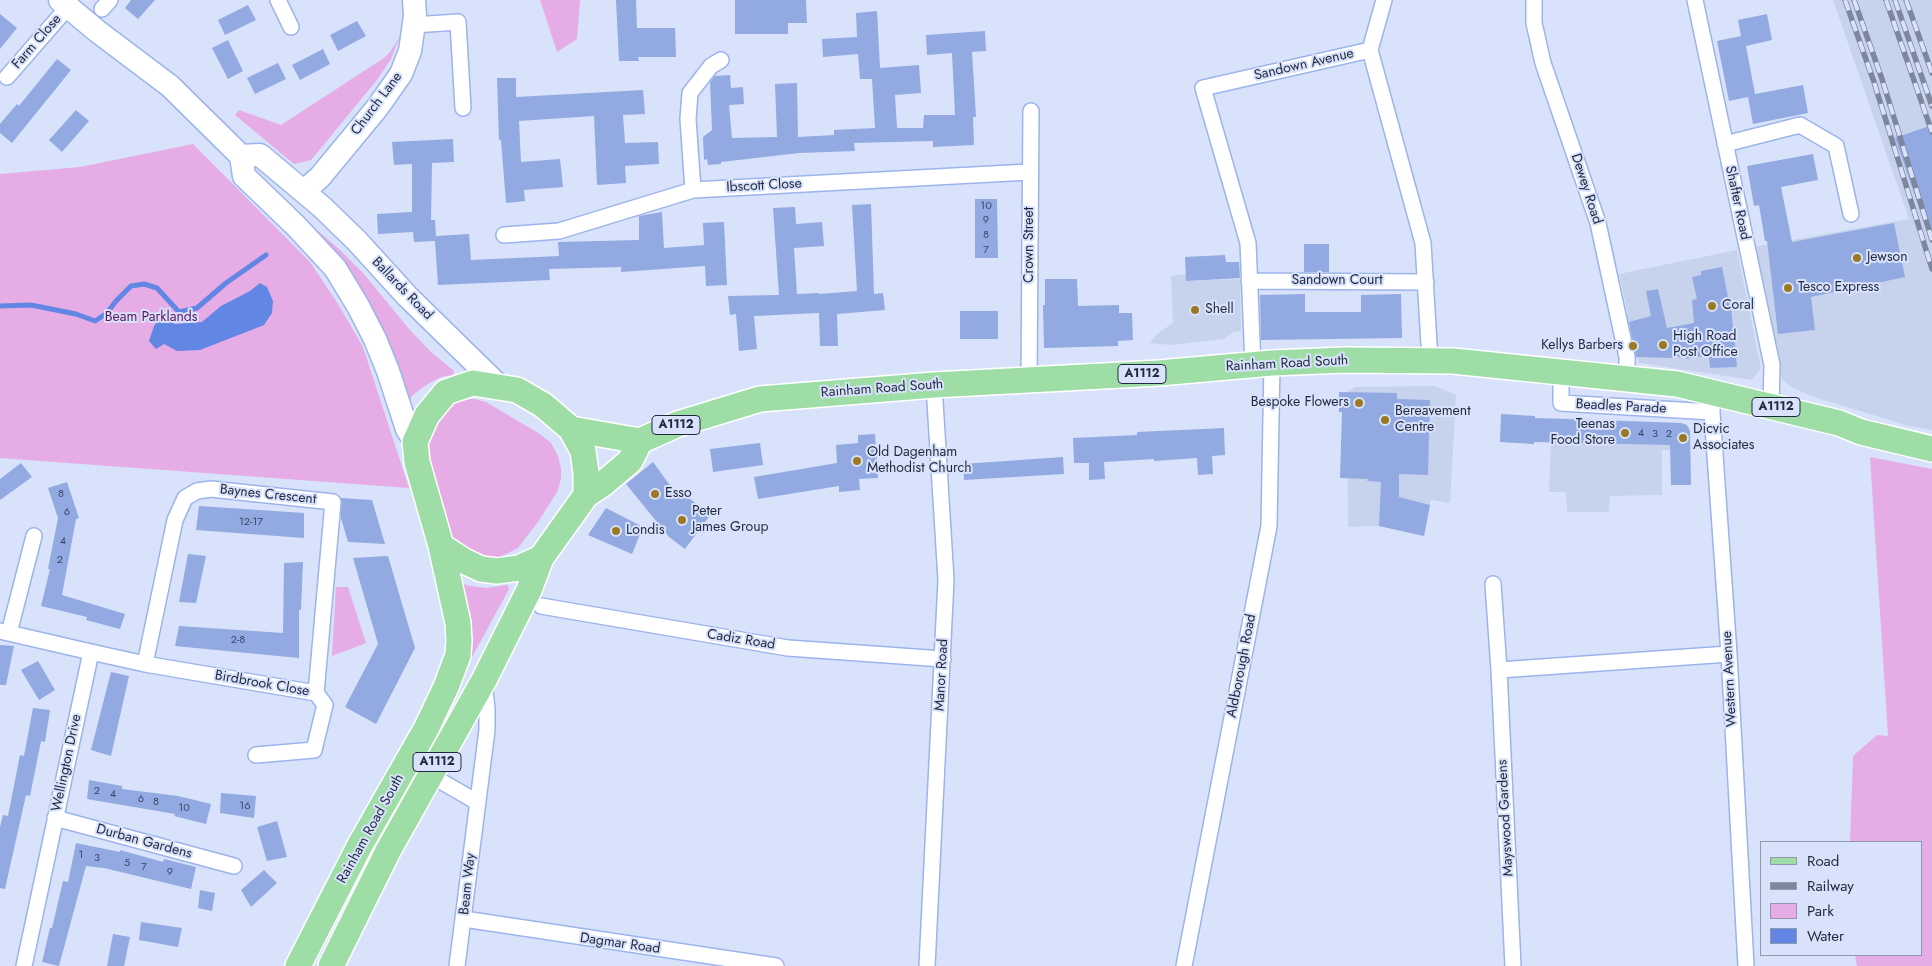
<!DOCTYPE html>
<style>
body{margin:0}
#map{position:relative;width:1932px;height:966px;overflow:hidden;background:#d8e2fa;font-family:Jost,sans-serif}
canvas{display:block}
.legend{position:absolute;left:1760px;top:841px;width:162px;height:115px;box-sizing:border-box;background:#d8e2fa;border:1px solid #8e98af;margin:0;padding:6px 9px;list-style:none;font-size:15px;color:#1f283e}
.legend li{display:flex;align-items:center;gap:10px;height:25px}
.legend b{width:25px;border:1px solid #8e98af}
</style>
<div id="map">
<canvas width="1932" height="966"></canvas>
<ul class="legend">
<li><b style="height:6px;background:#9edda6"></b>Road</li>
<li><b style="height:6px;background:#7c869d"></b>Railway</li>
<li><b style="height:14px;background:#e6ace6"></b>Park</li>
<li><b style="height:14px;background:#6286e3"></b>Water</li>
</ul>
</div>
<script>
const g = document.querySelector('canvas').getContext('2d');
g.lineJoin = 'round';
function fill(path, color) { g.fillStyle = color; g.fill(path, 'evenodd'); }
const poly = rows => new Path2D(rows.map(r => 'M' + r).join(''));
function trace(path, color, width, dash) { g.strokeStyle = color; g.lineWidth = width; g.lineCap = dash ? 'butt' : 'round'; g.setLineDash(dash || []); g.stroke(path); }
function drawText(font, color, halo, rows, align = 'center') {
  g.font = font + ' Jost,sans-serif'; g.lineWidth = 4; g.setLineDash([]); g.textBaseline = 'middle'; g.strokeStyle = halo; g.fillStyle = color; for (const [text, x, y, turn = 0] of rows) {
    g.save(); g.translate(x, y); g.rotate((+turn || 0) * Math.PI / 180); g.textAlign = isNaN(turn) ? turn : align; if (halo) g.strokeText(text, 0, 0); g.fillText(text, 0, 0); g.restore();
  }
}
const built = poly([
 [1833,0,1932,0,1932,430,1909,426,1817,398,1793,388,1782,380,1753,247,1909,219],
 [1737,250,1761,368,1752,380,1639,363,1637,357,1630,357,1619,317,1628,314,1619,274],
 [1186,274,1187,281,1240,279,1241,331,1233,332,1224,339,1171,345,1150,343,1157,334,1173,323,1171,276],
 [1435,386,1456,395,1450,503,1431,500,1424,536,1379,526,1348,527,1347,392,1355,387],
 [1552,418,1681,423,1689,428,1690,450,1662,450,1662,495,1610,496,1609,512,1567,512,1566,492,1549,492]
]);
const green = poly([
 [540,0,580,0,577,39,557,52],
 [399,38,391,59,377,80,311,160,294,164,235,115,239,110,281,125,384,58,390,52],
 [193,144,310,262,338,304,363,347,409,488,0,458,0,174,80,167],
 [296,212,340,250,363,273,409,329,431,352,453,370,454,373,452,375,441,377,426,385,413,395,403,408,378,349],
 [460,399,474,399,486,402,540,434,551,443,558,456,561,468,561,479,557,492,538,522,518,548,496,559,484,560,450,545,418,457,428,419],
 [1870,457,1932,469,1932,966,1857,966,1855,955,1921,955,1921,842,1850,842,1853,756,1877,735,1888,736],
 [453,580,470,586,486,588,507,585,509,589,427,740,455,667],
 [336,587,348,587,366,643,332,656]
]);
const water = poly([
 [260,283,267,287,273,301,272,313,264,325,200,350,177,351,164,344,156,349,149,341,154,326,161,317,175,324,202,322,221,306,250,291]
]);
const stream = poly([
 [0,306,31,305,76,314,95,321,107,313,116,301,131,286,144,284,157,288,179,312,197,308,226,283,266,255]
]);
const building = poly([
 [131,0,155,0,138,19,125,8],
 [616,0,636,0,637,28,675,28,676,57,638,57,639,61,619,61],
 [735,0,806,0,807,23,788,23,788,34,735,34],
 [248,5,256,20,225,35,218,20],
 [877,11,880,68,919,65,921,93,895,95,897,128,923,128,924,115,955,115,952,53,927,55,926,35,985,31,986,51,972,52,976,117,973,117,974,145,933,147,933,141,854,143,855,151,799,153,721,162,721,164,708,165,707,159,704,160,703,137,712,130,710,82,715,76,730,75,731,88,743,87,744,104,729,105,732,138,777,137,775,84,797,83,798,137,834,135,834,130,875,128,872,79,860,79,858,54,823,57,822,39,857,37,856,13],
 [0,14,17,28,0,49],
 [1767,14,1772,40,1746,46,1755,94,1803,85,1808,113,1753,124,1748,97,1729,101,1717,41,1741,36,1738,20],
 [357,21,366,36,338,51,330,35],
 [228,40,243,71,228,79,212,48],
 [323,49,330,64,300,80,292,65],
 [57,59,71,70,12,143,0,133,0,124,17,104,19,106],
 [278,63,286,79,255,94,247,78],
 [497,78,516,78,516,97,643,90,645,114,623,115,625,143,658,142,659,164,625,166,626,183,597,185,594,116,519,121,521,162,560,159,563,187,524,190,525,201,506,203,501,140,499,140],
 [76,110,89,121,62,152,49,140],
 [1932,125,1932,238,1930,239,1895,138],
 [453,139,454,162,432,163,431,220,435,220,436,236,469,234,471,260,559,256,558,242,639,240,639,216,662,212,664,248,704,245,703,223,724,222,727,285,706,286,705,266,621,272,621,267,549,269,550,280,438,285,435,241,414,242,413,232,378,234,377,214,412,212,412,164,394,165,392,142],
 [1813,154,1818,180,1781,187,1792,242,1894,223,1905,277,1811,297,1815,330,1778,334,1767,241,1765,241,1759,205,1754,206,1747,166],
 [975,199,997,199,998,258,975,258],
 [871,204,874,294,883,293,885,310,837,314,838,346,820,346,819,313,754,316,757,349,739,351,736,314,730,315,728,296,779,295,773,208,795,207,796,224,822,222,824,246,794,248,797,294,819,293,819,294,857,291,852,205],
 [1304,244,1329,244,1329,272,1304,272],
 [1225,255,1226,262,1239,262,1240,278,1186,281,1185,257],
 [1722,267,1728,297,1730,297,1737,367,1710,368,1709,355,1686,359,1685,356,1670,358,1636,357,1629,322,1651,316,1646,291,1658,289,1667,328,1694,323,1692,300,1697,299,1692,277,1701,275,1701,271],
 [1045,279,1077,279,1078,306,1119,305,1119,313,1132,313,1133,340,1118,341,1118,346,1044,348,1043,305,1045,305],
 [1305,294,1305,312,1361,312,1361,295,1401,294,1402,338,1261,340,1260,295],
 [960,311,998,311,998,339,960,339],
 [1339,392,1397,393,1397,399,1430,400,1428,475,1399,474,1399,497,1430,505,1424,536,1379,526,1381,482,1367,481,1368,479,1340,478,1342,412,1339,412],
 [1501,414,1535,416,1535,418,1681,423,1687,425,1690,431,1691,485,1671,485,1670,445,1534,442,1534,444,1500,442],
 [1224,428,1225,455,1212,456,1213,474,1198,475,1197,458,1154,461,1154,459,1104,462,1105,479,1089,480,1089,463,1074,463,1073,438,1137,435,1137,432],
 [875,434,878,478,859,479,860,490,839,492,839,486,758,499,754,477,837,463,836,445,858,443,858,435],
 [760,443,763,465,713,472,710,449],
 [1063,457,1064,474,964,480,963,464],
 [653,462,669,484,711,514,685,549,669,537,626,484],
 [21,463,32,477,0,500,0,479],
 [67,482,79,518,76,519,62,595,125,614,120,629,86,620,87,617,41,606,50,569,48,569,58,518,48,488],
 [341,498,372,500,385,544,348,542,341,518],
 [199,506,304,513,304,538,196,530],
 [606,508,643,527,632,554,588,535],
 [188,554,206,556,196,603,179,602],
 [388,556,415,648,376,724,345,707,378,644,353,558],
 [303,562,301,610,299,610,299,658,175,646,179,626,283,633,284,563],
 [0,645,14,646,6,685,0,685],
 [38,661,55,690,39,700,21,670],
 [111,672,129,676,111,756,91,750],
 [33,708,50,710,45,742,41,741,30,796,26,795,5,889,0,888,0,827,3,815,8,816,20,755,24,756],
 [89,780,122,786,122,789,178,796,211,804,206,824,174,816,175,814,87,799],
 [221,793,256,796,254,818,220,813],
 [277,821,287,857,267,861,257,827],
 [76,843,120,852,120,850,163,862,164,859,196,867,191,889,104,868,86,866,59,966,42,962,50,928,52,928,63,881,68,882],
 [264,870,277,883,251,907,241,890],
 [200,890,215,893,212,911,198,908],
 [141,922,182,928,178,947,139,940],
 [113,934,130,937,124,966,107,966]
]);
const street = poly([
 [278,0,291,27],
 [1534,0,1534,23,1543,63,1598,223,1627,357,1627,380],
 [1695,0,1772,365,1771,406],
 [102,9,110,0],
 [414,25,458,22,463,108],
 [1370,50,1384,0],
 [7,77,68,7],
 [1725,144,1800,125,1836,146,1851,214],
 [693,190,688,119,690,93,711,66,721,60],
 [504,235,559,231,693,190,1029,172],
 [1249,281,1426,282],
 [1253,365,1248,243,1203,88,1370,50,1423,243,1430,361],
 [1561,372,1561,403,1712,412],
 [1029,380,1031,111],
 [1712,391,1712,412,1729,654,1746,966],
 [1493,584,1499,670,1513,966],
 [541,606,788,648,943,659],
 [0,631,91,652,24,966],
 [9,633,34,536],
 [91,652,145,664,316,693,325,705,314,750,256,755],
 [145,664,175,520,185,498,197,491,211,489,333,502,316,693],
 [1499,670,1729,654],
 [411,757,430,775,477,802],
 [55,818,234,866],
 [464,919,776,966],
 [457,966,487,730,487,709,484,681],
 [927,966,946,580,934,385],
 [1184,966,1269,526,1272,363]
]);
const secondary = poly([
 [60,0,97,31,170,86,241,156,244,176,296,226,335,268,358,306,375,339,388,371,407,429,415,442],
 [241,156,260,155,322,207,357,241,407,296,500,387],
 [304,191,320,177,377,108,401,74,410,51,415,16,414,0]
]);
const primary = poly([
 [571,429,640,441],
 [586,495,604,483,630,461,640,441,678,424,760,399,934,385,1159,373,1272,363,1345,360,1453,361,1677,384,1839,423,1861,432,1932,449],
 [298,966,360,845,426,729,446,687,458,655,459,641,458,623,441,546,417,462,415,442,427,415,446,392,473,383,517,390,543,405,571,429,583,451,586,473,586,495,541,558,519,568,497,571,481,569,464,561,441,546],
 [331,966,388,851,484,680,529,590,541,558]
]);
const rail = poly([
 [1845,0,1874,82,1932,269],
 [1854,0,1882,79,1932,240],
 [1886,0,1932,132],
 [1895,0,1932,106],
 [1906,0,1932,73]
]);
const markers = [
 [1857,258,5,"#9a7923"],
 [1788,288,5,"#9a7923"],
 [1712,306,5,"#9a7923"],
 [1195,310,5,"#9a7923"],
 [1663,345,5,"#9a7923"],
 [1633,346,5,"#9a7923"],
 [1359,403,5,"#9a7923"],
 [1385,420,5,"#9a7923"],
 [1625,433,5,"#9a7923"],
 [1683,438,5,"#9a7923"],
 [857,461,5,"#9a7923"],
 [655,494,5,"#9a7923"],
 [682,520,5,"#9a7923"],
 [616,531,5,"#9a7923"]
];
const numberNames = [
 ["10",986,206],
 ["9",986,220],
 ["8",986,235],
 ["7",986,250],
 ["4",1641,433],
 ["3",1655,434],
 ["2",1669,434],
 ["8",61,494],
 ["6",67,512],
 ["12-17",251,522],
 ["4",63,541],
 ["2",60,560],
 ["2-8",238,640],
 ["2",97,791],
 ["4",113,794],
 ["6",141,799],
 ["8",156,802],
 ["16",245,806],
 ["10",184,808],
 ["1",81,855],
 ["3",97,858],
 ["5",127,863],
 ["7",144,867],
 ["9",170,872]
];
const shields = [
 [1142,374,48],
 [1776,407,48],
 [676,425,48],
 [437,762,48]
];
const shieldNames = [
 ["A1112",1142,374],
 ["A1112",1776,407],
 ["A1112",676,425],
 ["A1112",437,762]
];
const streetNames = [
 ["Farm Close",37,42,-49],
 ["Sandown Avenue",1304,65,-13],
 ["Church Lane",377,104,-53],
 ["Ibscott Close",764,186,-3],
 ["Dewey Road",1586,189,72],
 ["Shafter Road",1737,203,78],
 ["Crown Street",1030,245,-90],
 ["Sandown Court",1337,281],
 ["Ballards Road",402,289,46],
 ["Rainham Road South",1287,364,-3],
 ["Rainham Road South",882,389,-4],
 ["Beadles Parade",1621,407,3],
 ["Baynes Crescent",268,495,6],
 ["Cadiz Road",741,640,9],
 ["Aldborough Road",1242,666,-79],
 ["Manor Road",942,675,-87],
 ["Western Avenue",1730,679,-93],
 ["Birdbrook Close",262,684,10],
 ["Wellington Drive",67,763,-78],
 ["Mayswood Gardens",1506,818,-93],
 ["Rainham Road South",371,829,-61],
 ["Durban Gardens",144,842,15],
 ["Beam Way",468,884,-84],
 ["Dagmar Road",620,944,8]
];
const poiNames = [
 ["Jewson",1867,258],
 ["Tesco Express",1798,288],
 ["Coral",1722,306],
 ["Shell",1205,310],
 ["High Road",1673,337],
 ["Post Office",1673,353],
 ["Kellys Barbers",1623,346,"right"],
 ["Bespoke Flowers",1349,403,"right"],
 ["Bereavement",1395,412],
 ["Centre",1395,428],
 ["Teenas",1615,425,"right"],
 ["Food Store",1615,441,"right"],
 ["Dicvic",1693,430],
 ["Associates",1693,446],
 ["Old Dagenham",867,453],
 ["Methodist Church",867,469],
 ["Esso",665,494],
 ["Peter",692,512],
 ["James Group",692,528],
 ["Londis",626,531]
];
const parkNames = [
 ["Beam Parklands",151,318]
];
fill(built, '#c7d3ed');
fill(green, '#e6ace6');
fill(water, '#6286e3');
trace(stream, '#6286e3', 5);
fill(building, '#92aae1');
trace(street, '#9cb4ec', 18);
trace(secondary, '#9cb4ec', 25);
trace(primary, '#fff', 28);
trace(street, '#fff', 15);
trace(secondary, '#fff', 22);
trace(primary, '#9edda6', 25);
trace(rail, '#7c869d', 5.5);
trace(rail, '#d8e2fa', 4, [11]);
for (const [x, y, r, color] of markers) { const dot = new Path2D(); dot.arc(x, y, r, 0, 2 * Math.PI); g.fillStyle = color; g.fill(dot); trace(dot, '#d8e2fa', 2); }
drawText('11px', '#3c4867', null, numberNames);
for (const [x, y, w] of shields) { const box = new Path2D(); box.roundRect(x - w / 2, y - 9.5, w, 19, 4); g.fillStyle = '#d8e2fa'; g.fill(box); trace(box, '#1f283e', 1); }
drawText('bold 12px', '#1f283e', null, shieldNames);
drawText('14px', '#1f283e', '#d8e2fa', streetNames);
drawText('14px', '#1f283e', '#d8e2fa', poiNames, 'left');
drawText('14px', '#5e1461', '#d8e2fa', parkNames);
</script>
